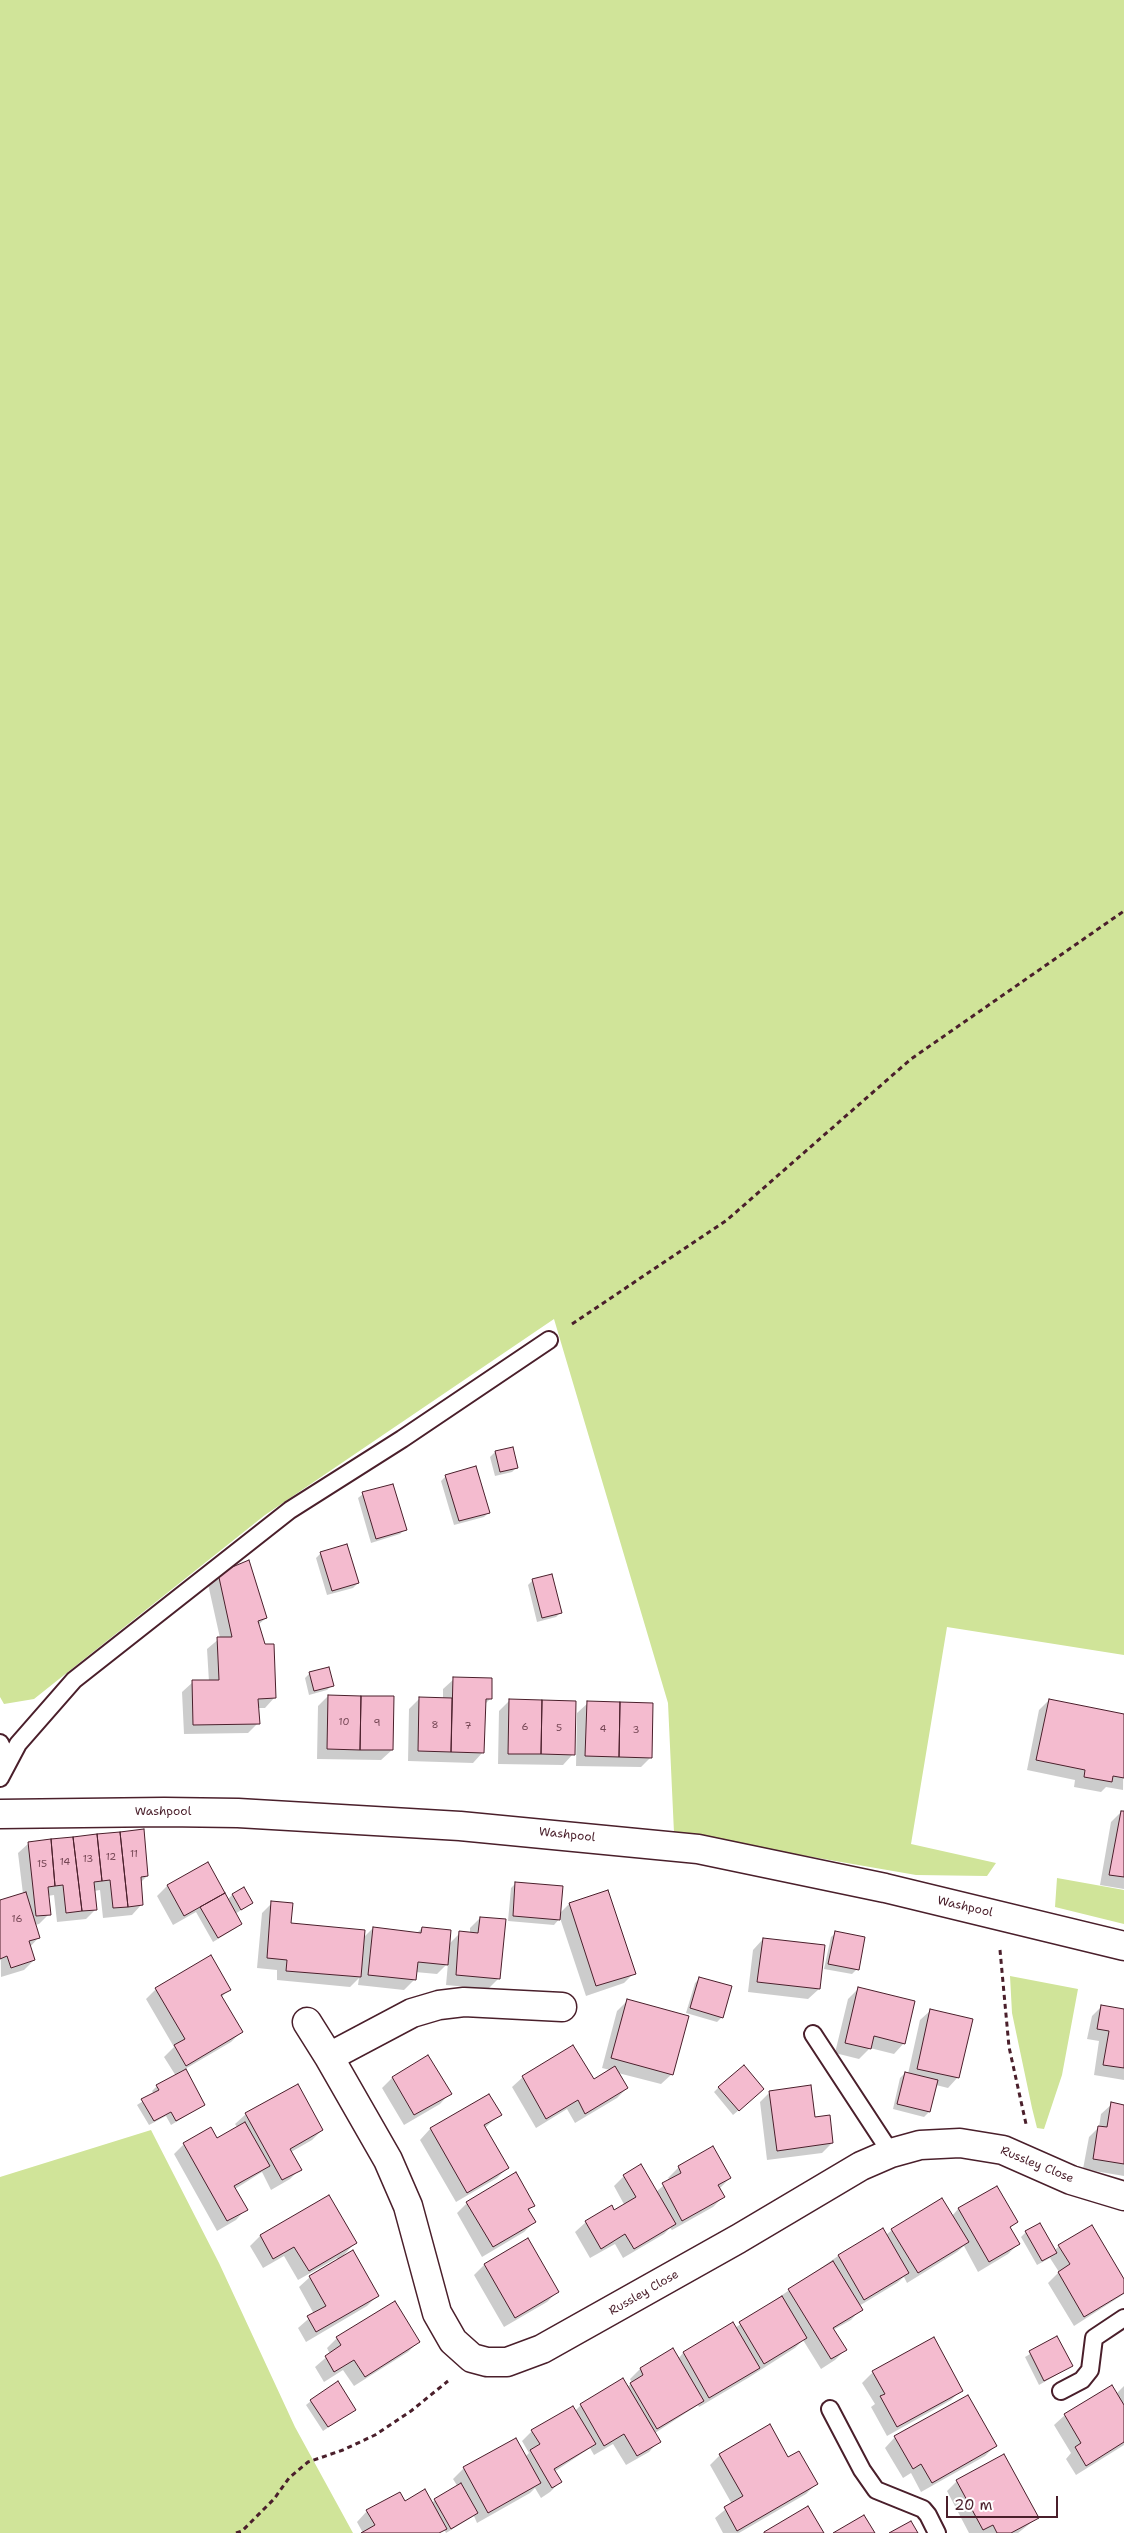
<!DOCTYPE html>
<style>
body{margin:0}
#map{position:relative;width:1124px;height:2533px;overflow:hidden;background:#fff;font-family:"Shantell Sans",sans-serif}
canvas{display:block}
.scale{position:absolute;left:946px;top:2496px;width:112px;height:22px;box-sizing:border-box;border:2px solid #4a1f2b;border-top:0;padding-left:6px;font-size:15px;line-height:18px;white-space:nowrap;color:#4a1f2b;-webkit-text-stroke:4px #fff;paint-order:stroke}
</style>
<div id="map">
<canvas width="1124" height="2533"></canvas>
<div class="scale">20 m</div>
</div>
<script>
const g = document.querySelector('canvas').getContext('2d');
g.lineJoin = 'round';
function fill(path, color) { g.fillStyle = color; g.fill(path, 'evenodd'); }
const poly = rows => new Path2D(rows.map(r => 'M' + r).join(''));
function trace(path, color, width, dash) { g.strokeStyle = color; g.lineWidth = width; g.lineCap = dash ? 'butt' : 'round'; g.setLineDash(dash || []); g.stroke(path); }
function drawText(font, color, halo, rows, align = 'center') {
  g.font = font + ' "Shantell Sans",sans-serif'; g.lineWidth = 4; g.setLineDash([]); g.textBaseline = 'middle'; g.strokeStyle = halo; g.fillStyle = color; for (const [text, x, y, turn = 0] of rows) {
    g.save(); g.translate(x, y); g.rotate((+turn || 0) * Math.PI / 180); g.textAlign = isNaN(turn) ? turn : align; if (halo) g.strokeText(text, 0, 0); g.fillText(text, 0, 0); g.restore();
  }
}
const green = poly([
 [0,0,1124,0,1124,1655,947,1627,911,1844,996,1863,987,1876,916,1875,674,1833,668,1703,554,1319,265,1515,34,1699,4,1704,0,1697],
 [1057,1878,1124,1890,1124,1924,1055,1907],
 [1010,1976,1078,1989,1062,2075,1044,2129,1037,2128,1032,2108,1012,2013],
 [151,2130,219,2263,295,2427,353,2533,0,2533,0,2177]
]);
const shadow = poly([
 [512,1448,517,1467,512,1472,495,1476,490,1457,495,1452],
 [446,1476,489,1512,484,1517,454,1525,441,1481],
 [363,1494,405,1529,400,1534,371,1543,358,1498],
 [321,1553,358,1583,353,1588,327,1595,316,1558],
 [219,1574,266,1618,258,1625,275,1697,265,1708,258,1708,258,1723,248,1733,184,1734,182,1692,193,1682,209,1682,207,1649,220,1638,208,1584],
 [533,1580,561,1612,556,1617,537,1622,528,1585],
 [310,1673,332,1685,327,1690,309,1695,305,1678],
 [454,1679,491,1698,484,1705,483,1752,473,1763,408,1761,409,1709,419,1699,443,1699,443,1689],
 [328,1696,392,1750,381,1760,317,1759,318,1706],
 [1049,1700,1124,1715,1123,1790,1106,1787,1101,1792,1074,1787,1075,1780,1027,1770,1039,1710],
 [509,1701,573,1754,563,1765,498,1764,499,1711],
 [588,1703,651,1757,641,1767,576,1766,577,1713],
 [1121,1812,1124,1812,1124,1889,1100,1885,1111,1822],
 [29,1843,147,1876,140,1883,142,1904,132,1915,103,1918,100,1890,94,1891,96,1909,86,1919,57,1922,54,1895,47,1896,49,1914,39,1924,35,1925,39,1937,30,1947,34,1960,24,1970,1,1977,0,1901,23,1894,18,1853],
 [207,1864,227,1900,232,1895,252,1903,235,1914,241,1923,236,1928,213,1942,196,1912,173,1925,157,1896,167,1886],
 [516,1883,559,1914,569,1904,607,1892,634,1973,624,1983,586,1996,560,1918,554,1925,508,1921,511,1888],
 [272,1903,290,1925,363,1938,373,1928,417,1933,422,1928,449,1944,460,1933,470,1934,470,1928,480,1918,499,1978,488,1989,446,1985,448,1963,437,1974,415,1972,414,1980,404,1990,358,1985,359,1978,350,1987,277,1980,277,1970,257,1968,262,1913],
 [836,1933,857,1969,852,1974,824,1969,831,1937],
 [763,1939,819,1989,808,1999,748,1992,753,1950],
 [700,1978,722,2017,717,2022,686,2013,695,1983],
 [156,1989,229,1989,221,1998,241,2032,231,2042,185,2069,204,2105,171,2125,166,2116,149,2125,137,2105,154,2094,152,2091,157,2086,176,2076,164,2057,174,2047,146,1999],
 [858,1989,904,2043,894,2054,870,2048,859,2059,835,2053,848,1999],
 [627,2001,672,2074,661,2084,618,2073,627,2088,617,2098,575,2123,567,2109,536,2128,512,2087,523,2077,572,2047,593,2081,610,2070,602,2068,617,2011],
 [1102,2006,1124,2010,1124,2080,1094,2075,1099,2041,1087,2039,1092,2016],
 [931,2010,958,2077,948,2088,936,2085,929,2112,924,2117,893,2109,900,2078,905,2073,908,2074,920,2020],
 [428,2056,450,2093,440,2104,404,2125,382,2088,392,2078],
 [719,2087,758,2094,733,2115,714,2092],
 [770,2092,813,2118,832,2143,822,2153,767,2160,760,2102],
 [489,2096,500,2114,485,2128,507,2168,497,2178,456,2202,420,2140,430,2129],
 [1112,2104,1124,2106,1124,2176,1083,2169,1089,2137,1099,2127,1101,2114],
 [246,2114,322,2130,312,2140,291,2152,300,2169,290,2179,271,2190,262,2172,235,2189,246,2209,236,2220,217,2231,174,2154,184,2144,217,2139,238,2128,235,2124],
 [713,2148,730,2178,720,2188,723,2197,713,2207,672,2230,670,2228,664,2234,623,2258,615,2244,590,2258,575,2232,586,2222,614,2212,625,2206,614,2186,624,2176,641,2166,656,2192,670,2180,668,2178,678,2168],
 [996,2187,1016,2222,1010,2228,1018,2244,1008,2254,978,2272,964,2246,957,2252,907,2283,904,2277,897,2283,859,2306,861,2309,851,2320,833,2330,845,2350,835,2360,821,2369,803,2340,795,2348,748,2378,699,2407,698,2405,655,2433,659,2441,649,2452,626,2465,613,2444,594,2455,590,2448,554,2472,560,2482,550,2492,541,2498,535,2488,530,2493,477,2523,474,2516,446,2533,444,2529,440,2533,363,2533,357,2522,367,2511,405,2502,431,2503,458,2487,453,2479,463,2469,515,2440,525,2457,529,2453,522,2441,532,2431,575,2411,581,2405,627,2387,632,2383,630,2379,640,2369,678,2359,683,2353,733,2324,735,2328,838,2256,883,2230,886,2235,892,2230,952,2216,958,2209],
 [467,2203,533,2206,528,2211,534,2222,524,2232,482,2257,457,2213],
 [1026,2232,1054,2251,1059,2246,1124,2281,1124,2294,1074,2326,1048,2283,1059,2272,1050,2258,1037,2265,1021,2237],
 [260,2236,355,2243,341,2258,377,2296,367,2306,306,2342,298,2328,314,2314,299,2287,310,2277,338,2260,337,2258,298,2280,284,2256,263,2268,250,2246],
 [527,2239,557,2292,547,2302,504,2327,474,2275,484,2265],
 [337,2338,418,2342,408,2352,354,2386,343,2370,324,2382,315,2367,330,2354,327,2348],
 [1057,2338,1072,2366,1039,2385,1025,2357],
 [933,2339,961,2390,951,2400,887,2436,871,2407,875,2404,862,2383,873,2372],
 [1124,2386,1124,2445,1076,2475,1066,2459,1071,2453,1054,2425,1065,2415,1116,2394],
 [311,2401,354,2410,323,2431,306,2405],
 [895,2437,996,2445,985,2456,921,2492,911,2473,903,2478,885,2448],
 [720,2455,788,2459,816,2484,806,2494,739,2533,723,2533,715,2518,732,2504,710,2465],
 [957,2481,1037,2518,1018,2533,969,2533,947,2491]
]);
const building = poly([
 [513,1447,518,1468,500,1472,495,1451,513,1447],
 [476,1466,490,1513,459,1521,445,1475,476,1466],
 [393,1484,407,1530,376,1539,362,1492,393,1484],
 [347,1544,359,1583,332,1591,320,1552,347,1544],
 [249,1560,267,1618,258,1621,265,1644,274,1644,276,1698,258,1699,260,1724,193,1725,192,1680,219,1680,217,1637,232,1637,218,1573,249,1560],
 [552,1574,562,1613,542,1618,532,1579,552,1574],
 [329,1667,334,1686,314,1691,309,1672,329,1667],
 [453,1677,492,1678,492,1699,486,1699,484,1753,451,1752,453,1677],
 [328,1695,361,1696,360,1750,327,1749,328,1695],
 [361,1696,394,1696,393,1750,360,1750,361,1696],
 [419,1697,452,1698,451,1752,418,1751,419,1697],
 [509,1699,542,1700,541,1754,508,1754,509,1699],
 [1049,1699,1124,1714,1124,1778,1113,1776,1112,1782,1084,1777,1085,1770,1036,1760,1049,1699],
 [542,1700,576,1701,575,1755,541,1754,542,1700],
 [587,1701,620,1702,619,1757,585,1756,587,1701],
 [620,1702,653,1703,652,1758,619,1757,620,1702],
 [1121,1811,1124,1811,1124,1877,1109,1875,1121,1811],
 [144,1829,148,1876,141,1877,143,1905,128,1907,120,1832,144,1829],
 [120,1832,128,1907,113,1908,110,1880,102,1881,97,1834,120,1832],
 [97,1834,102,1881,94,1882,97,1910,82,1911,73,1837,97,1834],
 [73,1837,82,1911,66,1913,63,1885,55,1886,51,1839,73,1837],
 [51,1839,55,1886,48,1887,51,1915,36,1916,28,1842,51,1839],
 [208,1862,225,1893,184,1916,167,1885,208,1862],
 [515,1882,563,1886,560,1920,513,1916,515,1882],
 [244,1887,253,1903,241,1910,232,1894,244,1887],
 [608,1890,636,1974,596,1986,569,1903,608,1890],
 [26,1892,40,1938,29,1941,35,1960,11,1968,7,1956,0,1959,0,1900,26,1892],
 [225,1893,242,1924,218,1938,200,1907,225,1893],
 [271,1901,293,1903,291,1923,365,1930,361,1977,286,1971,287,1960,267,1958,271,1901],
 [480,1917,506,1919,500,1979,456,1975,459,1931,478,1933,480,1917],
 [373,1927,421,1933,422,1927,451,1930,448,1965,418,1962,416,1980,368,1975,373,1927],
 [835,1931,865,1937,859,1970,828,1964,835,1931],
 [763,1938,825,1945,820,1989,757,1982,763,1938],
 [211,1955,231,1990,221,1995,243,2032,186,2066,174,2045,185,2039,155,1988,211,1955],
 [699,1977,732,1986,723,2018,690,2008,699,1977],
 [858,1987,915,2001,905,2044,874,2036,871,2049,845,2043,858,1987],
 [627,1999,689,2016,673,2075,611,2058,627,1999],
 [1101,2005,1124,2009,1124,2068,1103,2065,1109,2031,1097,2029,1101,2005],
 [930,2009,973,2019,959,2078,917,2069,930,2009],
 [573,2045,594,2079,615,2066,628,2088,585,2114,578,2100,546,2119,522,2076,573,2045],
 [428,2055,452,2094,414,2115,392,2077,428,2055],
 [744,2065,764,2089,739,2111,718,2087,744,2065],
 [186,2069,205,2105,176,2121,171,2112,154,2121,141,2099,159,2090,156,2085,186,2069],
 [905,2072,938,2080,930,2112,897,2104,905,2072],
 [298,2084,323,2130,290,2149,302,2170,282,2180,245,2113,298,2084],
 [811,2085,815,2117,830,2115,833,2143,777,2151,769,2091,811,2085],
 [489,2094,502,2115,484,2125,509,2168,467,2193,430,2128,489,2094],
 [1111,2102,1124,2105,1124,2164,1093,2159,1098,2126,1107,2127,1111,2102],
 [245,2122,270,2166,234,2186,248,2210,227,2221,183,2143,211,2127,217,2138,245,2122],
 [713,2146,731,2178,718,2185,725,2197,682,2221,662,2183,681,2173,678,2166,713,2146],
 [641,2164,676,2224,634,2249,625,2234,601,2249,585,2221,612,2205,614,2210,636,2197,623,2175,641,2164],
 [516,2172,535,2206,528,2209,536,2222,493,2247,466,2202,516,2172],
 [997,2186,1018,2222,1010,2227,1020,2244,989,2262,958,2208,997,2186],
 [329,2195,357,2243,309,2271,294,2247,273,2259,260,2235,329,2195],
 [942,2198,969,2242,918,2273,891,2229,942,2198],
 [1040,2223,1057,2253,1042,2261,1025,2231,1040,2223],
 [1092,2225,1124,2279,1124,2293,1084,2317,1058,2272,1070,2264,1058,2245,1092,2225],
 [883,2228,909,2273,864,2300,838,2255,883,2228],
 [528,2238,559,2292,515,2318,484,2264,528,2238],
 [353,2250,379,2296,316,2332,307,2316,326,2306,309,2276,353,2250],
 [833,2261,863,2310,833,2328,847,2350,831,2359,788,2289,833,2261],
 [782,2296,807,2338,764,2364,739,2322,782,2296],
 [395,2301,420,2342,365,2377,354,2360,334,2372,325,2356,341,2345,336,2337,395,2301],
 [733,2322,760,2368,709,2398,683,2352,733,2322],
 [1057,2336,1073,2366,1044,2381,1029,2351,1057,2336],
 [934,2337,963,2391,897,2427,880,2396,885,2394,872,2371,934,2337],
 [673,2348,704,2401,657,2429,630,2383,643,2375,640,2368,673,2348],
 [623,2378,661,2442,637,2456,624,2434,604,2446,580,2404,623,2378],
 [338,2381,356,2410,328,2427,310,2400,338,2381],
 [1112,2385,1124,2405,1124,2442,1086,2466,1075,2447,1081,2443,1064,2414,1112,2385],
 [968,2395,997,2446,932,2483,921,2464,913,2469,894,2436,968,2395],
 [573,2406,596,2444,554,2469,562,2482,552,2488,530,2450,540,2444,531,2430,573,2406],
 [770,2424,788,2457,799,2451,818,2484,737,2531,724,2507,743,2496,719,2454,770,2424],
 [516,2438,541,2483,488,2513,463,2467,516,2438],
 [1004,2454,1039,2518,1011,2533,997,2533,993,2525,983,2530,956,2480,1004,2454],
 [461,2483,478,2513,451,2529,434,2499,461,2483],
 [425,2489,447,2529,439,2533,361,2533,375,2525,366,2510,400,2492,405,2501,425,2489],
 [808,2506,824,2533,764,2533,764,2532,808,2506],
 [864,2515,875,2533,833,2533,864,2515],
 [911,2521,918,2533,889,2533,911,2521]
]);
const path = poly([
 [572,1324,727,1220,911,1059,1124,911],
 [1000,1950,1009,2047,1026,2124],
 [236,2533,242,2531,274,2499,289,2478,308,2462,343,2450,375,2435,411,2411,448,2381]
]);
const lane = poly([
 [0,1743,9,1761],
 [0,1778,18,1744,74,1680,290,1510,402,1439,549,1340],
 [813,2034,891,2153],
 [1061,2391,1082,2380,1090,2370,1094,2338,1124,2318],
 [830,2409,862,2470,876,2490,923,2509,928,2515,937,2533]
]);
const street = poly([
 [562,2007,464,2002,439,2005,412,2013,329,2057,388,2160,408,2206,437,2313,453,2341,472,2358,487,2362,507,2362,542,2349,738,2239,861,2166,891,2153,920,2145,960,2143,1003,2150,1071,2180,1124,2196],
 [307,2022,329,2057]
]);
const secondary = poly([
 [0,1814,164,1812,238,1813,460,1826,698,1849,885,1888,1124,1946]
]);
const numberNames = [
 ["10",344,1722],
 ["9",377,1723],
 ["8",435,1725],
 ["7",468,1726],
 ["6",525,1727],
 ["5",559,1728],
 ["4",603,1729],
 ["3",636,1730],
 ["11",134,1854],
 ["12",111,1857],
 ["13",88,1859],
 ["14",65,1862],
 ["15",42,1864],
 ["16",17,1919]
];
const streetNames = [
 ["Washpool",163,1812],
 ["Washpool",567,1835,6],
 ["Washpool",965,1907,13],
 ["Russley Close",1037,2165,22],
 ["Russley Close",644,2293,-30]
];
fill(green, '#d0e499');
fill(shadow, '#0003');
fill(building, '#f4bbcf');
trace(building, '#4a1f2b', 1);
trace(lane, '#4a1f2b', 20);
trace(street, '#4a1f2b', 31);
trace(secondary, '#4a1f2b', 31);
trace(path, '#4a1f2b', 3, [5, 4]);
trace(lane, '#fff', 16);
trace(street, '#fff', 28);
trace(secondary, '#fff', 28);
drawText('10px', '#744654', null, numberNames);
drawText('12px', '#4a1f2b', '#fff', streetNames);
</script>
